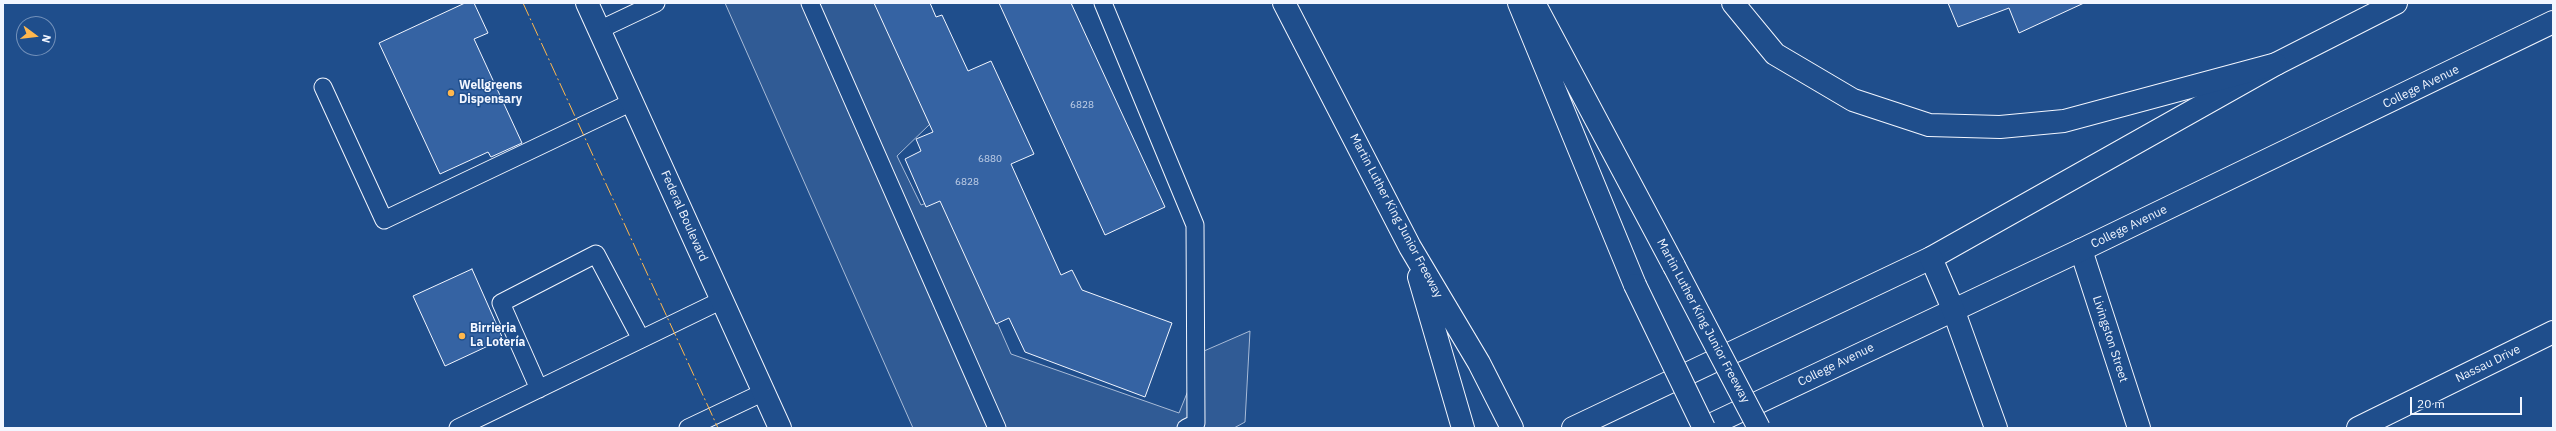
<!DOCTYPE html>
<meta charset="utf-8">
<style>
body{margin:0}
#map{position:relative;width:2556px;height:431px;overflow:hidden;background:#1f4e8c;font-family:"IBM Plex Sans",sans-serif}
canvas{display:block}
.frame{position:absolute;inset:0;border:4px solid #f2f6ff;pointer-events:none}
.north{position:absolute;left:16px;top:16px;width:40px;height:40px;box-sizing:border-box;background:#1f4e8c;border:1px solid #7391ba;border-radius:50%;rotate:105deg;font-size:11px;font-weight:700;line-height:16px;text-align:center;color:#f2f6ff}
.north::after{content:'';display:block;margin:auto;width:14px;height:18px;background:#ffb74d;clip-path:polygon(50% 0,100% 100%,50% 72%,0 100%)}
.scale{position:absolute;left:2410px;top:397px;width:112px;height:18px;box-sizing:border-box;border:2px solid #f2f6ff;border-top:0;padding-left:5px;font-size:12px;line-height:14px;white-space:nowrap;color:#f2f6ff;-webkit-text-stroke:3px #1f4e8c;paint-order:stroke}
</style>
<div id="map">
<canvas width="2556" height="431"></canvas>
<div class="frame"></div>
<div class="north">N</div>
<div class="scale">20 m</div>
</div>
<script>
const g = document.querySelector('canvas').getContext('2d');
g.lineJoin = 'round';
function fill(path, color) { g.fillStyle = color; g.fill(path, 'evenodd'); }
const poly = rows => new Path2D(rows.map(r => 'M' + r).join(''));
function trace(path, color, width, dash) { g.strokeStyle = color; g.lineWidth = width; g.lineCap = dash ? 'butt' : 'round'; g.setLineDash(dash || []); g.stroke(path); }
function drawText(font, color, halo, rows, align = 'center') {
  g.font = font + ' "IBM Plex Sans",sans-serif'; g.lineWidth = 3; g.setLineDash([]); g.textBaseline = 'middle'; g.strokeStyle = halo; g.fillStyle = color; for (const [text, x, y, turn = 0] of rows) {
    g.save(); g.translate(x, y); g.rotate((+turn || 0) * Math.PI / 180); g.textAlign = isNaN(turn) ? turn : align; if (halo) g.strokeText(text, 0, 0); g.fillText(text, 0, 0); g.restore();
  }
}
const built = poly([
 [725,3,878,3,930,124,897,156,921,205,942,197,1011,354,1179,413,1204,351,1250,331,1245,422,1234,428,913,428,725,3]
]);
const building = poly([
 [465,3,474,3,488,33,474,39,522,143,491,157,488,152,440,174,379,43,465,3],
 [874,3,930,3,936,17,942,15,968,71,991,61,1034,154,1011,164,1061,275,1072,270,1082,290,1172,323,1145,397,1025,352,1009,318,996,324,940,201,926,207,905,159,921,151,916,139,933,132,874,3],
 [999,3,1071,3,1165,207,1105,235,999,3],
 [1948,3,2084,3,2019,33,2009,8,1958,27,1948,3],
 [472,269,503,339,445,366,413,296,472,269]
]);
const service = poly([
 [810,3,997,428],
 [1103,3,1195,225,1196,423,1186,428],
 [599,30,656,3],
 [323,87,384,220,632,102],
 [539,389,501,303,596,254,641,339],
 [458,428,722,300],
 [688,428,764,392]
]);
const minor = poly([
 [2081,250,2139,428],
 [2358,428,2553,332]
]);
const secondary = poly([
 [587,3,780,428]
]);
const primary = poly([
 [1573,428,1931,258,2276,64,2396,3],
 [1704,428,2081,250,2553,22]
]);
const motorway = poly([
 [1284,3,1410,247,1479,363,1512,428],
 [1519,3,1635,285],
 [1534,3,1674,266],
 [1733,3,1775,54,1853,100,1929,125,2000,127,2064,121,2276,64],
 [1931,258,1953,309,1996,428],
 [1419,277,1463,428]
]);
const motorwayBridge = poly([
 [1674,266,1759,428],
 [1635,285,1704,428]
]);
const power = poly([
 [523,3,718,428]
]);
const markers = [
 [451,93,4,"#ffb74d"],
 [462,336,4,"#ffb74d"]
];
const numberNames = [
 ["6828",1082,105],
 ["6880",990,159],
 ["6828",967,182]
];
const poiNames = [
 ["Wellgreens",459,86],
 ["Dispensary",459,100],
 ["Birrieria",470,329],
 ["La Lotería",470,343]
];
const streetNames = [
 ["College Avenue",2421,87,-26],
 ["Federal Boulevard",684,216,66],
 ["Martin Luther King Junior Freeway",1396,216,62],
 ["College Avenue",2129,227,-26],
 ["Martin Luther King Junior Freeway",1703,321,62],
 ["Livingston Street",2110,339,72],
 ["Nassau Drive",2488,364,-26],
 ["College Avenue",1836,365,-26]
];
fill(built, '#305b95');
trace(built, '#a8bbd7', 1);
fill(building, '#3563a3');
trace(building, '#f2f6ff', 1);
trace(service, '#f2f6ff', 19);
trace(minor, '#f2f6ff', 24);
trace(secondary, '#f2f6ff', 24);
trace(primary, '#f2f6ff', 24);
trace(motorway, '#f2f6ff', 24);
trace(service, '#1f4e8c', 17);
trace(minor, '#1f4e8c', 22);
trace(secondary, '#1f4e8c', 22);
trace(primary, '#1f4e8c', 22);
trace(motorway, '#1f4e8c', 22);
trace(motorwayBridge, '#f2f6ff', 24, []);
trace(motorwayBridge, '#1f4e8c', 22);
trace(power, '#ffb74d', 1, [14, 3, 2, 3]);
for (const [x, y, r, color] of markers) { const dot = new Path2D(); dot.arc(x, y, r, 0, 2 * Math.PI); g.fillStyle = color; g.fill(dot); trace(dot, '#1f4e8c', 1.5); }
drawText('10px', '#c3d1e8', null, numberNames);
drawText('bold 12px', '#f2f6ff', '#1f4e8c', poiNames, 'left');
drawText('12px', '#f2f6ff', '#1f4e8c', streetNames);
</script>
